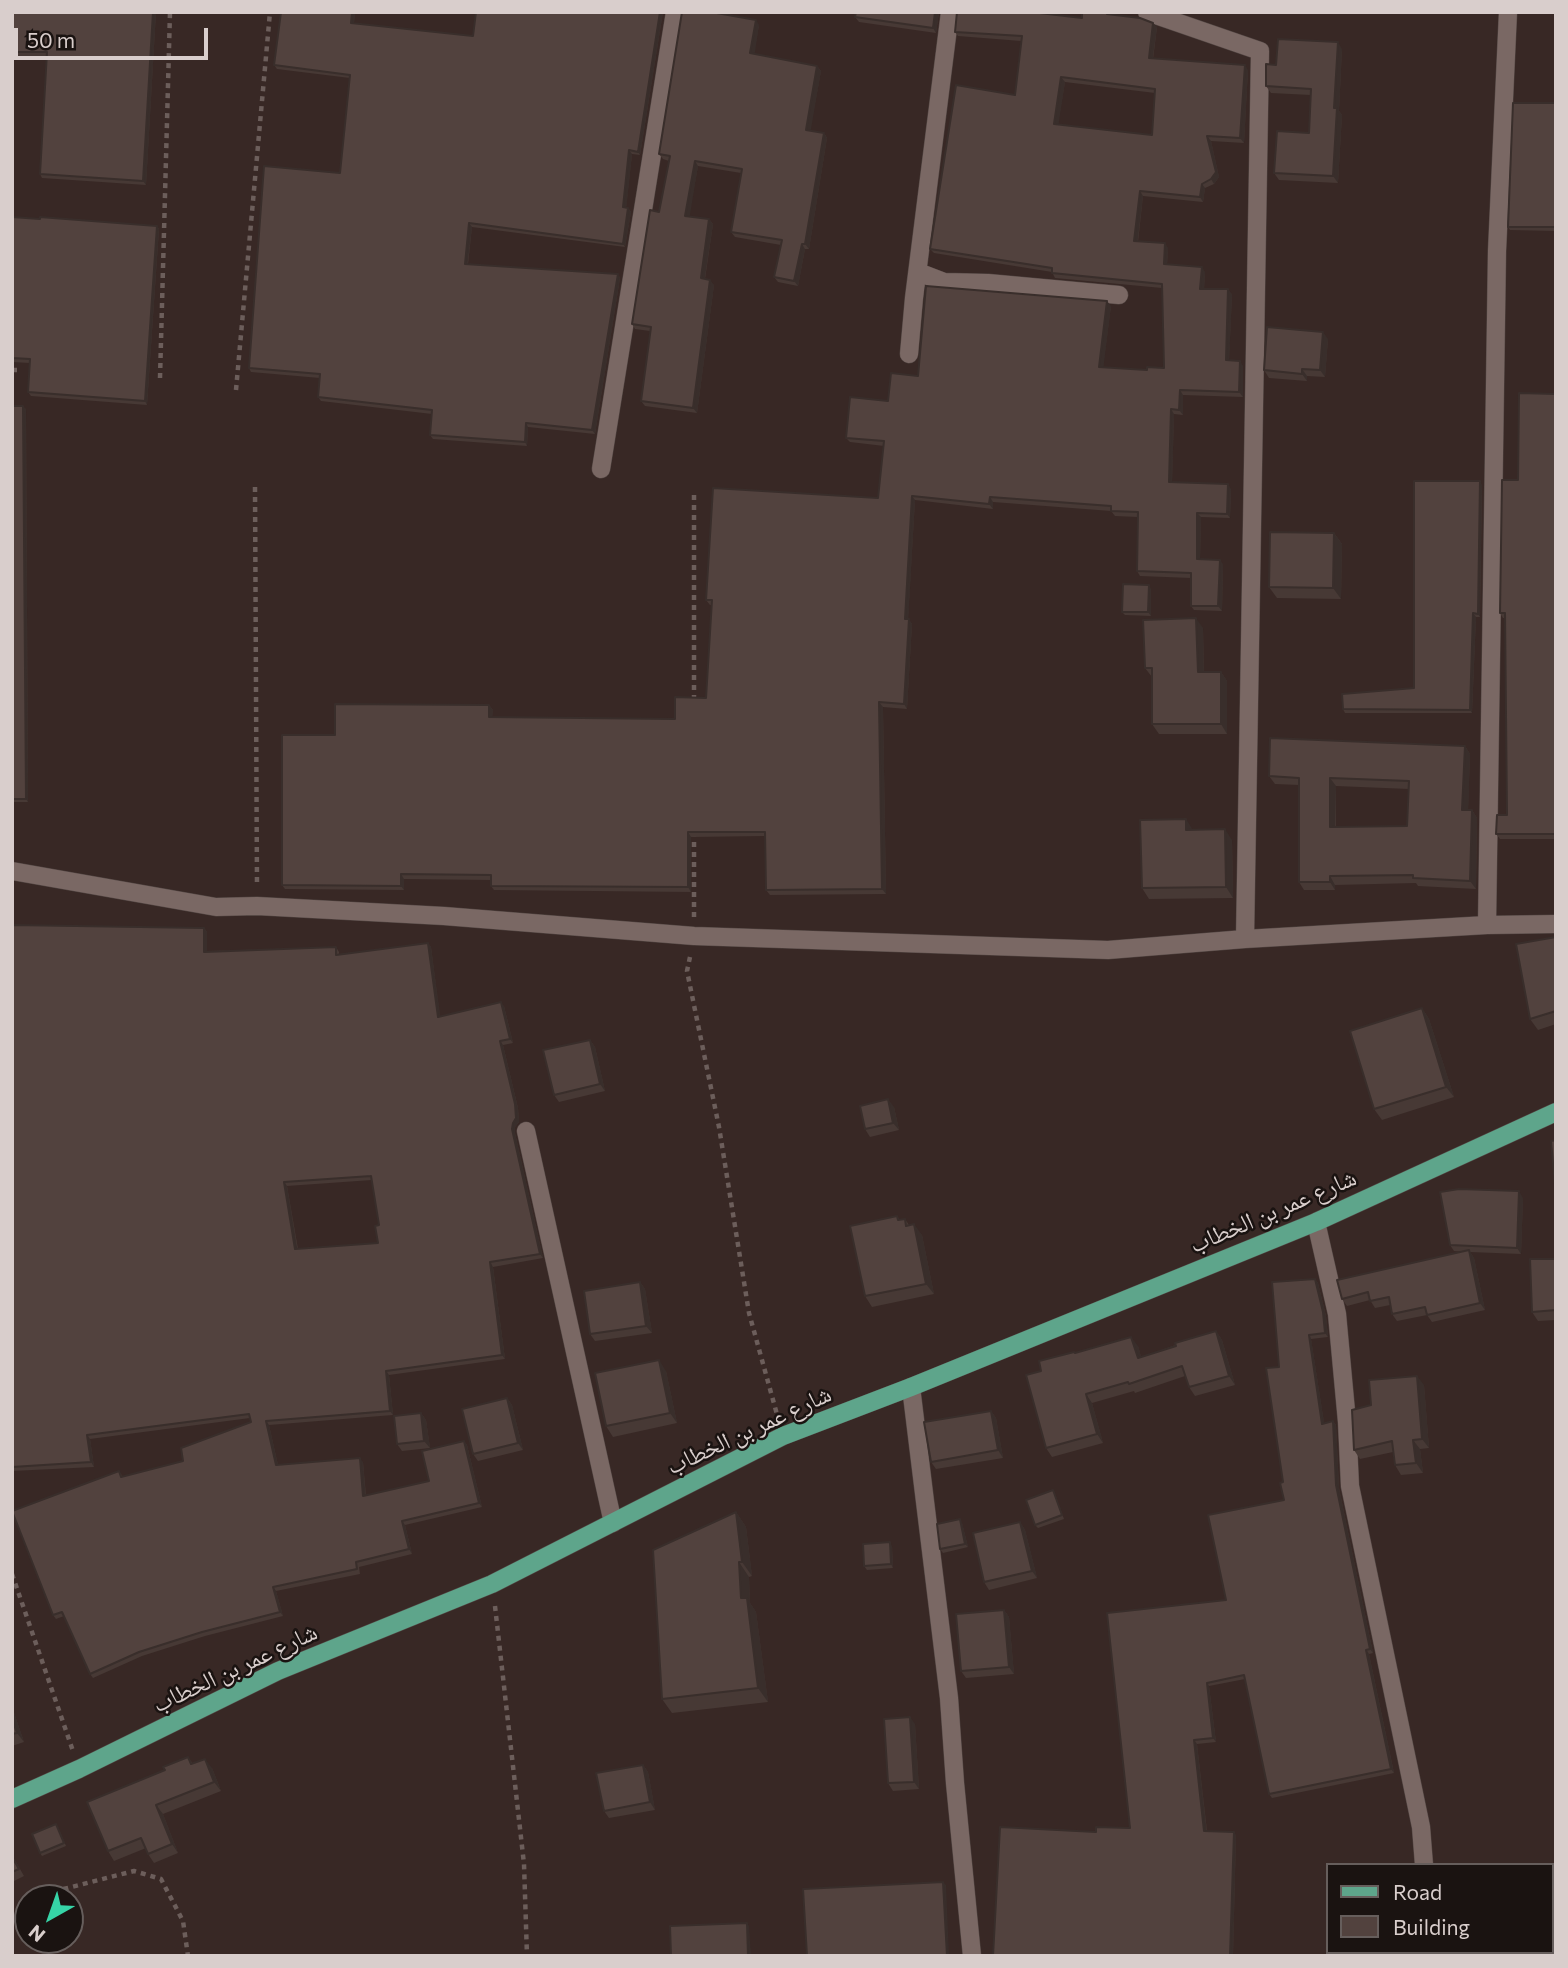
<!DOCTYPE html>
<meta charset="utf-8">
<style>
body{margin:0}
#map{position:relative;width:1568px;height:1968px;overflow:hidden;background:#382825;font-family:Commissioner,sans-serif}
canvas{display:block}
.frame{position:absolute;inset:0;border:14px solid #d9cecc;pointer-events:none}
.legend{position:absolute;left:1326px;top:1863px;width:228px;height:91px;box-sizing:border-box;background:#1a1311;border:2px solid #665e5c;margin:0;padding:9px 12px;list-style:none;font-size:21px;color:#d9cecc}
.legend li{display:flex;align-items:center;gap:14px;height:35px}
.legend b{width:35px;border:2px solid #665e5c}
.north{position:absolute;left:14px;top:1884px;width:70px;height:70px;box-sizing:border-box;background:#1a1311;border:2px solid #665e5c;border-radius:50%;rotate:220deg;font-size:19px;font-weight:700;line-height:28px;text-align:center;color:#d9cecc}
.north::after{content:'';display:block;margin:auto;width:24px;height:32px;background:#36d4a7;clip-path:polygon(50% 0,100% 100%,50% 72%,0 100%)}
.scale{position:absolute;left:14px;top:28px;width:194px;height:32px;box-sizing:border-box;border:4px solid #d9cecc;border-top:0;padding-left:9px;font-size:21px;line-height:24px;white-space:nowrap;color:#d9cecc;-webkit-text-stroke:5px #1a1311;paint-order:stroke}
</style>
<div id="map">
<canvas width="1568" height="1968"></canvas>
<div class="frame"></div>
<ul class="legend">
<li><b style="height:9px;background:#5ea58b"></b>Road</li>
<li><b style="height:19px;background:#52423e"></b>Building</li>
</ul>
<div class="north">N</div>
<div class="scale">50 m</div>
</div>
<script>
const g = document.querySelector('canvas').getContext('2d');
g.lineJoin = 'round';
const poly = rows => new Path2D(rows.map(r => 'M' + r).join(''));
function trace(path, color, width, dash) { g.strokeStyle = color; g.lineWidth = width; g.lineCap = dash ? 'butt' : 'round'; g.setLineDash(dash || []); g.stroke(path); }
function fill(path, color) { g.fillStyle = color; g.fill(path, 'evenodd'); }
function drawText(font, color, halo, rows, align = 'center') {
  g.font = font + ' Commissioner,"Noto Naskh Arabic",sans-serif'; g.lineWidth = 5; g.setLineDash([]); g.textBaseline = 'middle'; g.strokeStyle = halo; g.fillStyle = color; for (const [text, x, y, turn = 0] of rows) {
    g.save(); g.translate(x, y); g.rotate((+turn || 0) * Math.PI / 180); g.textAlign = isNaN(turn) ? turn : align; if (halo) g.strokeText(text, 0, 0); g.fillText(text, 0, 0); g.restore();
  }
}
const path = poly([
 [12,370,20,370],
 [160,378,170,12],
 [236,390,270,12],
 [255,487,257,887],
 [694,700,694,495],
 [694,917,694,832],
 [690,957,687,971,719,1127,749,1313,778,1418],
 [12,1574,73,1751],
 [495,1606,524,1864,527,1956],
 [44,1894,134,1871,161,1879,183,1921,188,1956]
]);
const minor = poly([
 [1147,12,1260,51,1245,939],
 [918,272,944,282,988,283,1119,295],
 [909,354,914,298,950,12],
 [601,469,675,12],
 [12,871,216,907,257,906,444,916,694,936,1108,950,1245,939,1487,925,1556,924],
 [1487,925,1497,251,1508,12],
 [526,1131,613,1523],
 [1316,1222,1337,1314,1347,1422,1350,1486,1421,1827,1424,1865],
 [911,1387,949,1698,955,1783,972,1956],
 [1429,1952,1429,1956]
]);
const major = poly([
 [12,1799,79,1769,278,1671,492,1584,783,1436,911,1387,1316,1222,1556,1112]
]);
const wall = poly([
 [12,12,156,12,146,185,42,178,40,174,47,56,12,56],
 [281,12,355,12,354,23,473,36,476,12,663,12,640,155,632,154,626,208,628,208,631,212,625,247,472,227,468,264,618,274,620,278,595,434,528,427,527,446,433,439,430,435,432,414,321,401,318,397,320,378,251,372,249,368,340,173,350,78,277,69,274,65],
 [856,12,939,12,936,33,859,22,855,17],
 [1110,14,1157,27,1153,59,1248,70,1244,143,1211,141,1219,177,1214,184,1205,188,1203,202,1143,196,1138,242,1168,248,1167,265,1205,272,1204,289,1232,294,1229,360,1243,366,1243,397,1183,395,1183,415,1174,414,1172,482,1231,489,1230,518,1201,517,1200,559,1223,564,1222,611,1194,610,1191,606,1191,578,1140,576,1137,571,1138,517,1115,516,1111,511,993,502,993,509,915,500,908,619,912,624,907,709,883,707,886,894,770,895,766,890,765,836,691,837,691,892,494,890,491,886,491,880,404,879,404,890,285,889,282,885,335,735,489,705,493,710,492,717,675,719,706,698,712,605,710,605,706,600,878,498,884,446,850,442,846,438,918,376,1111,306,1103,367,1147,370,1164,368,1162,288,1055,278,1052,272,934,253,930,249,1015,95,1021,41,958,36,955,32],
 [1065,82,1155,93,1152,135,1058,124],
 [759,25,754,54,817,66,821,71,810,131,824,133,827,138,809,249,805,249,798,286,778,282,774,277,781,245,735,237,731,232,741,173,698,166,689,216,709,219,713,224,705,279,714,285,697,413,645,406,641,401,650,331,635,329,632,324,659,212,669,161,663,159,659,154],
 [1342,49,1339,111,1342,115,1338,183,1279,180,1274,173,1309,133,1311,95,1271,93,1266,86,1276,65],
 [1556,103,1556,231,1510,230,1508,227],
 [12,217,157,226,159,229,147,405,31,396,28,392,30,363,12,362],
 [1328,339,1325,377,1307,376,1307,381,1269,378,1264,370],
 [1556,394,1556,839,1500,839,1496,834,1507,815,1505,618,1503,618,1500,613,1518,480],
 [12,406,26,409,28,802,12,802],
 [1482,485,1480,617,1476,617,1472,713,1345,713,1343,709,1414,688],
 [1334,533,1342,544,1341,599,1277,598,1269,587],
 [1151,589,1151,616,1125,615,1122,612],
 [1203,628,1204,672,1221,672,1227,681,1227,734,1159,734,1152,724,1152,677,1145,668],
 [1465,746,1470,754,1468,810,1472,810,1477,818,1476,889,1418,886,1416,883,1335,885,1335,890,1304,890,1299,882,1299,785,1275,784,1269,776],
 [1336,786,1409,789,1407,826,1336,827],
 [1193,829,1232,840,1233,898,1149,899,1142,888],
 [12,925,204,928,207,932,207,951,336,947,339,952,339,954,428,943,431,947,440,1017,504,1006,513,1043,503,1045,518,1108,519,1122,515,1127,515,1133,543,1258,493,1267,505,1359,389,1375,393,1415,269,1425,278,1465,363,1462,366,1496,429,1481,464,1441,467,1445,482,1507,405,1525,412,1554,359,1567,360,1574,276,1591,283,1616,205,1636,142,1656,93,1678,90,1674,64,1616,56,1619,53,1615,119,1471,123,1477,183,1461,251,1422,250,1418,90,1439,94,1467,12,1471],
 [372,1180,379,1225,378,1243,298,1249,287,1186],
 [1556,937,1556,1024,1538,1030,1530,1019],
 [1422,1008,1429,1019,1454,1097,1382,1120,1374,1109],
 [590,1040,595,1047,605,1091,559,1102,554,1095],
 [894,1107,899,1130,870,1137,865,1129],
 [1523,1198,1521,1254,1470,1252,1474,1258,1485,1310,1432,1322,1427,1315,1397,1321,1392,1314,1390,1305,1375,1308,1370,1300,1347,1306,1342,1299,1464,1252,1454,1251,1450,1245],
 [897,1216,900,1220,905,1219,909,1225,922,1235,934,1294,872,1307,865,1296],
 [1556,1259,1556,1320,1538,1321,1532,1312],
 [1315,1279,1318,1283,1326,1316,1328,1337,1311,1339,1324,1423,1333,1421,1336,1425,1339,1488,1373,1653,1369,1654,1394,1773,1272,1798,1269,1794,1245,1679,1209,1686,1216,1742,1197,1744,1207,1831,1236,1835,1233,1956,993,1956,1096,1832,1130,1828,1226,1600,1284,1500,1279,1367],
 [640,1282,645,1289,652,1333,595,1341,590,1334],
 [1216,1331,1222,1340,1235,1385,1195,1396,1189,1387,1185,1376,1135,1393,1134,1391,1092,1403,1103,1443,1052,1457,1046,1448,1041,1371,1075,1353,1138,1346,1141,1357],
 [666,1371,677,1423,613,1437,606,1426],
 [1424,1385,1429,1448,1420,1449,1423,1473,1401,1475,1395,1465,1393,1452,1360,1459,1354,1450,1371,1405],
 [507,1398,512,1405,523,1450,478,1461,473,1454],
 [991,1411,996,1418,1003,1458,936,1469,931,1462],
 [421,1413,426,1420,430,1448,402,1451,397,1444],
 [1053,1490,1055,1494,1064,1519,1038,1528,1035,1525],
 [736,1512,746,1527,752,1576,749,1577,750,1603,756,1612,768,1702,672,1713,662,1699],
 [1020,1522,1025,1530,1037,1578,989,1590,984,1582],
 [962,1523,968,1547,943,1553,940,1549],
 [892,1546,893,1568,867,1570,864,1566],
 [1004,1610,1009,1617,1014,1674,966,1678,961,1671],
 [12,1707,24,1742,12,1746],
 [915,1724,919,1789,893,1791,888,1783],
 [188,1757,193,1764,212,1768,221,1791,163,1814,178,1853,154,1863,148,1854,146,1848,114,1861,108,1851,165,1770],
 [643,1765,648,1772,655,1810,609,1818,604,1811],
 [58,1827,66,1846,42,1856,40,1853],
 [12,1855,24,1876,12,1882]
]);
const shadedWall = poly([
 [153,12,156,12,146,185,143,181],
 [352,12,355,12,354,26,351,23],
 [660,12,663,12,640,155,638,152],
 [935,12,939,12,936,33,933,28],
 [756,20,759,25,754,59,750,53],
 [1153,23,1157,27,1152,63,1149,58],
 [1338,42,1342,49,1339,111,1342,115,1338,183,1333,176,1334,108],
 [1245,65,1248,70,1244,143,1240,138],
 [817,66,821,71,810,135,806,130],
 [1061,77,1065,82,1058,128,1054,124],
 [824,133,827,138,809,249,805,244],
 [1207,136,1211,141,1219,177,1214,184,1211,179],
 [629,150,632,154,626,211,623,207],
 [695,161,698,166,689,221,685,216],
 [1202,184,1205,188,1203,202,1200,197],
 [1140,191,1143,196,1137,246,1134,241],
 [628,208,631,212,625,247,623,244],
 [709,219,713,224,704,283,701,278],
 [469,223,472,227,467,268,465,264],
 [157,226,159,229,147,405,145,401],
 [1165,243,1168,248,1167,269,1164,264],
 [802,244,805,249,798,286,794,281],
 [1202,267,1205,272,1204,293,1200,289],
 [618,274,620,278,595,434,592,430],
 [710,280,714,285,697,413,693,408],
 [1228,289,1232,294,1229,365,1226,360],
 [1107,301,1111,306,1103,371,1099,367],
 [1323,332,1328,339,1325,377,1320,370],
 [1240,361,1243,366,1243,397,1239,392],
 [1302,369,1307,376,1307,381,1302,374],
 [1180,390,1183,395,1183,415,1179,410],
 [23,406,26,409,28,802,26,799],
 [1171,409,1174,414,1172,487,1169,482],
 [526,423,528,427,527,446,525,442],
 [1480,481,1482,485,1480,617,1478,614],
 [1228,484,1231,489,1230,518,1227,514],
 [912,496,915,500,908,624,905,619],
 [990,497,993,502,993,509,989,504],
 [1197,513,1201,517,1200,564,1197,559],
 [1334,533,1342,544,1341,599,1333,588],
 [1220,560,1223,564,1222,611,1218,606],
 [1149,585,1151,589,1151,616,1148,612],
 [1473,613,1476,617,1472,713,1470,710],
 [1196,618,1203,628,1204,681,1198,672],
 [909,619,912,624,907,709,904,704],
 [1221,672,1227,681,1227,734,1221,724],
 [879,702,883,707,886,894,882,889],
 [489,705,493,710,492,722,489,717],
 [1465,746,1470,754,1468,818,1462,810],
 [1330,778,1336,786,1335,835,1330,827],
 [1472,810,1477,818,1476,889,1470,881],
 [1186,819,1193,830,1186,830],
 [1225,829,1232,840,1233,898,1226,887],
 [688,832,691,837,691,892,688,887],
 [401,874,404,879,404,890,401,886],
 [1330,876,1335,885,1335,890,1330,882],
 [204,928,207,932,207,956,204,952],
 [428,943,431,947,441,1021,438,1017],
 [501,1002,504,1006,513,1043,510,1039],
 [1422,1008,1429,1019,1454,1097,1446,1087],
 [590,1040,595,1047,605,1091,600,1084],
 [500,1041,503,1045,518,1108,519,1122,515,1127,515,1133,543,1258,540,1254,512,1129],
 [888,1099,894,1107,899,1130,893,1123],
 [284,1182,287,1186,298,1253,295,1249],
 [1519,1191,1523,1198,1521,1254,1517,1248],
 [914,1224,922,1235,934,1294,926,1284],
 [1469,1250,1474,1258,1485,1310,1480,1303],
 [490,1262,493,1267,505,1359,502,1355],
 [1315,1279,1318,1283,1326,1316,1328,1337,1325,1333],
 [640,1282,645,1289,652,1333,646,1326],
 [1216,1331,1222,1340,1235,1385,1229,1376],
 [1309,1335,1311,1339,1325,1428,1322,1424],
 [1131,1337,1138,1346,1144,1367,1138,1358],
 [659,1360,666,1371,677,1423,670,1413],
 [386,1371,389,1375,393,1415,390,1411],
 [1417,1376,1424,1385,1429,1448,1422,1439],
 [1086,1394,1092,1403,1103,1443,1097,1434],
 [507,1398,512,1405,523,1450,518,1443],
 [991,1411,996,1418,1003,1458,998,1450],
 [421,1413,426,1420,430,1448,424,1441],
 [266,1421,269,1425,279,1469,276,1465],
 [1333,1421,1336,1425,1339,1488,1373,1653,1370,1649,1336,1485],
 [87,1435,90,1439,94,1467,91,1462],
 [1413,1440,1420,1449,1423,1473,1416,1463],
 [464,1441,467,1445,482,1507,479,1503],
 [360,1458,363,1462,366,1501,363,1496],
 [736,1512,746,1527,752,1576,742,1562],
 [960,1519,962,1523,968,1547,965,1544],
 [402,1521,405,1525,412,1554,409,1549],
 [1020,1522,1025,1530,1037,1578,1032,1571],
 [890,1542,892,1546,893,1568,891,1564],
 [739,1562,749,1577,750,1603,756,1612,768,1702,758,1688,741,1598],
 [273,1587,276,1591,283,1616,280,1612],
 [1004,1610,1009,1617,1014,1674,1009,1667],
 [1366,1650,1369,1654,1394,1773,1391,1769],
 [1207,1683,1209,1686,1216,1742,1213,1738],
 [12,1707,24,1742,17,1733,12,1719],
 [910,1717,915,1724,919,1789,914,1782],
 [1194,1740,1197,1744,1207,1834,1204,1831],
 [205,1759,212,1768,221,1791,214,1782],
 [643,1765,648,1772,655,1810,650,1802],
 [156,1805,163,1814,178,1853,172,1844],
 [1234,1832,1236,1835,1233,1956,1230,1956],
 [943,1882,946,1885,949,1956,947,1956],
 [747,1923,749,1926,751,1956,748,1956]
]);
const building = poly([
 [12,12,153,12,143,181,40,174,47,52,12,52,12,12],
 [281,12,352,12,351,23,473,36,476,12,660,12,638,152,629,150,623,207,628,208,623,244,469,223,465,264,618,274,592,430,526,423,525,442,430,435,432,410,318,397,320,374,249,368,264,166,340,173,350,75,274,65,281,12],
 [682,12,711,12,756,20,750,53,817,66,806,130,824,133,805,244,802,244,794,281,774,277,782,240,731,232,742,169,695,161,685,216,709,219,701,278,710,280,693,408,641,401,651,327,632,324,650,210,659,212,670,156,659,154,682,12],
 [856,12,935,12,933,28,855,17,856,12],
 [957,12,1031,12,1082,18,1082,12,1107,12,1107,14,1140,18,1153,23,1149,58,1245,65,1240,138,1207,136,1216,172,1211,179,1202,184,1200,197,1140,191,1134,241,1165,243,1164,264,1202,267,1200,289,1228,289,1226,360,1240,361,1239,392,1180,390,1179,410,1171,409,1169,482,1228,484,1227,514,1197,513,1197,559,1220,560,1218,606,1191,606,1191,573,1137,571,1138,512,1111,511,1111,506,990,497,989,504,912,496,905,619,909,619,904,704,879,702,882,889,766,890,765,832,688,832,688,887,491,886,491,875,401,874,401,886,282,885,282,735,335,735,335,704,489,705,489,717,675,719,675,697,706,698,712,600,706,600,713,488,878,498,884,441,846,438,850,397,888,401,891,373,918,376,926,286,1107,301,1099,367,1147,370,1147,367,1164,368,1162,284,1052,273,1052,268,930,249,956,85,1015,95,1022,36,955,32,957,12],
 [1061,77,1155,89,1152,135,1054,124,1061,77],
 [1278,39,1338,42,1334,108,1337,108,1333,176,1274,173,1277,131,1309,133,1311,89,1266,86,1266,64,1276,65,1278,39],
 [1513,103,1556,103,1556,227,1508,227,1513,103],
 [12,217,40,219,40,217,157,226,145,401,28,392,30,359,12,358,12,217],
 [1267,327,1323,332,1320,370,1302,369,1302,374,1264,370,1267,327],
 [1519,393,1556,394,1556,834,1496,834,1497,815,1507,815,1505,613,1500,613,1502,480,1518,480,1519,393],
 [12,406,23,406,26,799,12,799,12,406],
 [1414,481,1480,481,1478,614,1473,613,1470,710,1343,709,1342,694,1414,688,1414,481],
 [1270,532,1334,533,1333,588,1269,587,1270,532],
 [1123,584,1149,585,1148,612,1122,612,1123,584],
 [1196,618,1198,672,1221,672,1221,724,1152,724,1152,668,1145,668,1143,620,1196,618],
 [1270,738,1465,746,1462,810,1472,810,1470,881,1413,878,1413,875,1330,876,1330,882,1299,882,1299,778,1269,776,1270,738],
 [1330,778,1409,781,1407,826,1330,827,1330,778],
 [1186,819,1186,830,1225,829,1226,887,1142,888,1140,820,1186,819],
 [12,925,204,928,204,952,336,947,336,955,428,943,438,1017,501,1002,510,1039,500,1041,515,1104,516,1118,513,1123,512,1129,540,1254,490,1262,502,1355,386,1371,390,1411,266,1421,276,1465,360,1458,363,1496,429,1481,422,1451,464,1441,479,1503,402,1521,409,1549,356,1562,357,1569,273,1587,280,1612,202,1632,139,1652,90,1674,62,1612,53,1615,12,1511,119,1471,121,1477,183,1461,181,1448,251,1422,249,1414,87,1435,91,1462,12,1467,12,925],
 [371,1176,379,1225,375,1226,378,1243,295,1249,284,1182,371,1176],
 [1556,937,1556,1011,1530,1019,1516,944,1556,937],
 [1422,1008,1446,1087,1374,1109,1350,1031,1422,1008],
 [590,1040,600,1084,554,1095,543,1050,590,1040],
 [888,1099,893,1123,865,1129,860,1106,888,1099],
 [1556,1140,1556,1195,1551,1141,1556,1140],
 [1459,1189,1519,1191,1517,1248,1450,1245,1440,1192,1459,1189],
 [897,1216,898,1220,905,1219,906,1226,914,1224,926,1284,865,1296,850,1226,897,1216],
 [1469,1250,1480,1303,1427,1315,1425,1307,1392,1314,1389,1297,1370,1301,1368,1292,1342,1299,1337,1280,1469,1250],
 [1530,1259,1556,1259,1556,1310,1532,1312,1530,1259],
 [1315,1279,1323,1312,1325,1333,1309,1335,1322,1424,1333,1421,1336,1485,1370,1649,1366,1650,1391,1769,1269,1794,1244,1675,1207,1683,1213,1738,1194,1740,1204,1831,1234,1832,1230,1956,993,1956,1000,1827,1096,1832,1096,1827,1130,1828,1107,1613,1226,1600,1208,1515,1284,1500,1280,1483,1283,1482,1266,1368,1279,1367,1272,1282,1315,1279],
 [640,1282,646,1326,590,1334,584,1291,640,1282],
 [1216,1331,1229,1376,1189,1387,1182,1366,1129,1384,1128,1382,1086,1394,1097,1434,1046,1448,1026,1375,1041,1371,1039,1361,1074,1352,1075,1353,1131,1337,1138,1358,1176,1346,1175,1343,1216,1331],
 [659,1360,670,1413,606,1426,595,1373,659,1360],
 [1417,1376,1422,1439,1413,1440,1416,1463,1395,1465,1392,1441,1354,1450,1352,1410,1371,1405,1369,1380,1417,1376],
 [507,1398,518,1443,473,1454,462,1409,507,1398],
 [991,1411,998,1450,931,1462,924,1422,991,1411],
 [421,1413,424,1441,397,1444,394,1416,421,1413],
 [1053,1490,1062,1515,1035,1525,1026,1500,1053,1490],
 [736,1512,742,1562,739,1562,741,1598,747,1598,758,1688,662,1699,653,1550,736,1512],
 [960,1519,965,1544,940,1549,937,1524,960,1519],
 [1020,1522,1032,1571,984,1582,973,1533,1020,1522],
 [890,1542,891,1564,864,1566,863,1544,890,1542],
 [1004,1610,1009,1667,961,1671,956,1614,1004,1610],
 [910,1717,914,1782,888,1783,884,1719,910,1717],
 [12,1719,17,1733,12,1734,12,1719],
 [188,1757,191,1764,205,1759,214,1782,156,1805,172,1844,148,1854,141,1838,108,1851,87,1802,165,1770,163,1767,188,1757],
 [643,1765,650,1802,604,1811,596,1773,643,1765],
 [56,1824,64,1843,40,1853,32,1834,56,1824],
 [12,1857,19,1869,12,1872,12,1857],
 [943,1882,947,1956,807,1956,803,1889,943,1882],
 [747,1923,748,1956,671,1956,670,1926,747,1923]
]);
const streetNames = [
 ["شارع عمر بن الخطاب",1273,1211,-23],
 ["شارع عمر بن الخطاب",749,1430,-25],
 ["شارع عمر بن الخطاب",235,1668,-25]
];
trace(minor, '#524643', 19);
trace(major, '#524643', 19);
trace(path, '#6c5e5b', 4.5, [5, 5]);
trace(minor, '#7a6864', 18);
trace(major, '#5ea58b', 18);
fill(wall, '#473935');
fill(shadedWall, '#392e2b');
fill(building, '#52423e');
trace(building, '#392e2b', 2);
drawText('24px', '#d9cecc', '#1a1311', streetNames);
</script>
